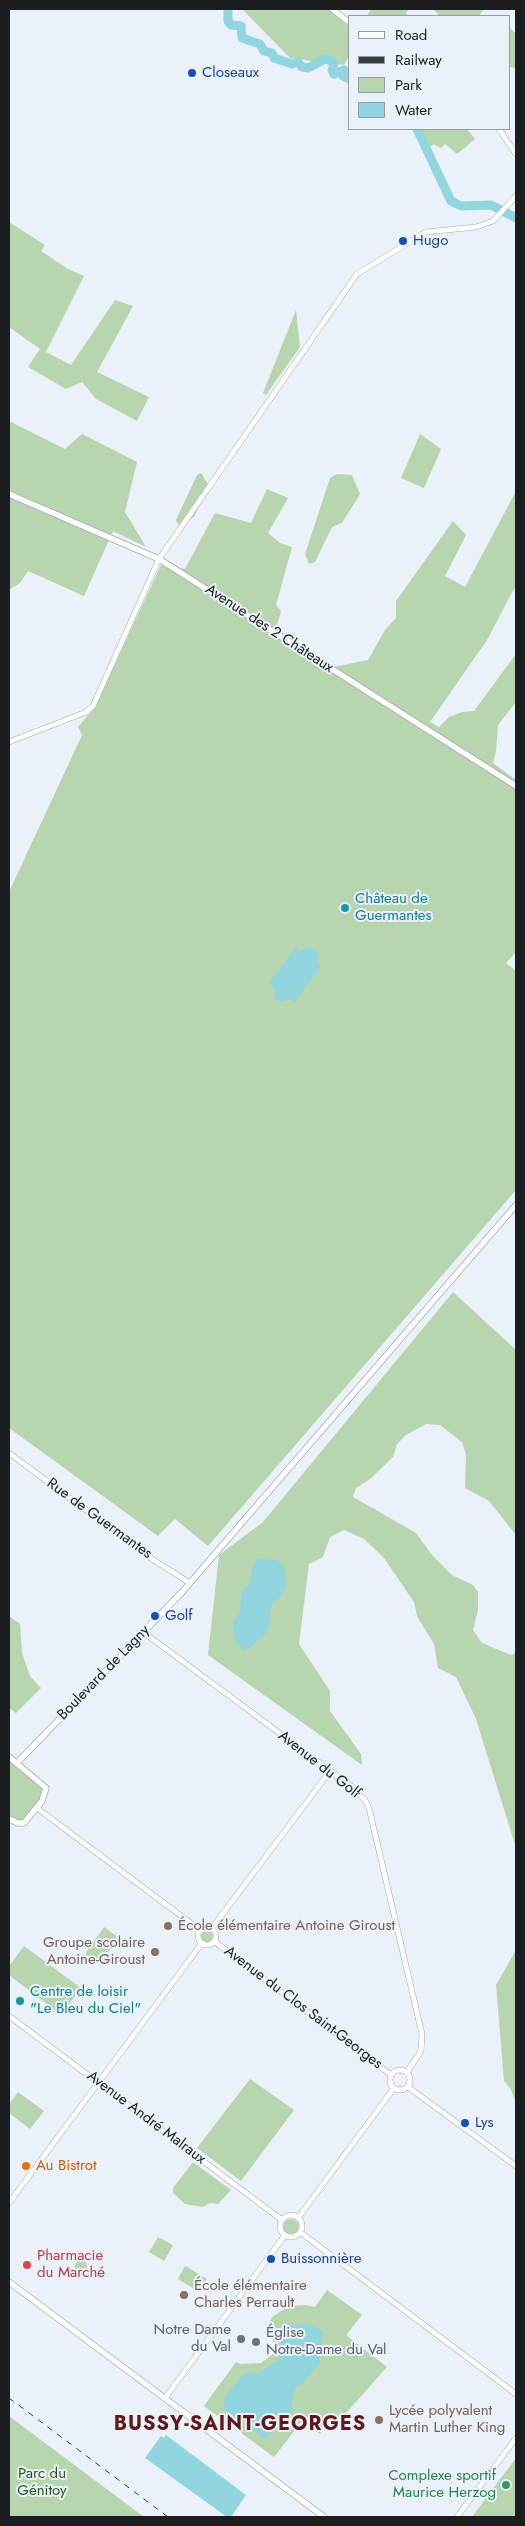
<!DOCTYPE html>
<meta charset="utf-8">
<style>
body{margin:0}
#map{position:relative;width:525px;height:2526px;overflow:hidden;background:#eaf1f8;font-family:Jost,sans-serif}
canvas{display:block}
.frame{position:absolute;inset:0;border:10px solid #1b1e20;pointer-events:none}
.legend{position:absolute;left:348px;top:15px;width:162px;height:115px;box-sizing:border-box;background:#eaf1f8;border:1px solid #979da2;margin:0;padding:6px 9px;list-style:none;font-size:15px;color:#1b1e20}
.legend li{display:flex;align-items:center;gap:10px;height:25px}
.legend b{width:25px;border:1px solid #979da2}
</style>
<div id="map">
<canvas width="525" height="2526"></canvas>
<div class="frame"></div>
<ul class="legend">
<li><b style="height:6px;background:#fff"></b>Road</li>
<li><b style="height:6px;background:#393c3f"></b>Railway</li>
<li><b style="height:14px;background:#b7d5ae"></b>Park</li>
<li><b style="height:14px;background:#91d5df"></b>Water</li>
</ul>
</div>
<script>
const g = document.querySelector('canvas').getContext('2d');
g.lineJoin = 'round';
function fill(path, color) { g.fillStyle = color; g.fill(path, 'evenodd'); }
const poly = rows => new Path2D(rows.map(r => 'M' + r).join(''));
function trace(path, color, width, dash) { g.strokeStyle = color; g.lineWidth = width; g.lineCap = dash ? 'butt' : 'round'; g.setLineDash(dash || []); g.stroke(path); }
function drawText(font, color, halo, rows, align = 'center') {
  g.font = font + ' Jost,sans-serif'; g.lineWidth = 4; g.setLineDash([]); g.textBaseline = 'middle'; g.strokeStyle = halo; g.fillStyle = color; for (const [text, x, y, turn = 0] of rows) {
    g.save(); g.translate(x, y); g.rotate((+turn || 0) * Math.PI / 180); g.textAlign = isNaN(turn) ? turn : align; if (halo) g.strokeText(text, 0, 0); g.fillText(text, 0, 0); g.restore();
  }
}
const green = poly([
 [242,9,328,9,349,26,349,57,344,65,290,58],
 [371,9,409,9,406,12,408,16,367,16],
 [433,9,484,9,479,16,440,16],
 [509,27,516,34,516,68,509,67],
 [418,129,467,129,475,139,457,154,445,144,441,148,433,144,428,150],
 [9,222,45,245,41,251,68,269,84,276,46,352,71,365,115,300,133,306,97,372,149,397,137,421,96,399,82,382,66,389,28,367,40,349,9,327],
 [296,310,300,347,266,395,263,393],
 [9,421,65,449,82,434,137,462,125,512,146,547,113,531,84,596,28,571,20,583,9,590],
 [420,434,441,449,424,488,401,478],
 [201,473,208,484,205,494,194,517,179,525,176,520,197,475],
 [337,474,352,475,360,494,342,523,332,527,315,562,309,564,305,554,330,478],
 [267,489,288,498,268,533,280,543,292,547,276,605,281,611,276,629,334,667,368,660,385,630,396,618,396,601,453,521,466,535,445,576,465,587,516,491,516,585,487,640,430,722,439,727,449,717,462,712,474,711,516,654,516,702,498,725,496,751,493,763,516,780,516,952,506,963,516,971,516,1190,208,1546,175,1519,158,1536,9,1428,9,892,82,735,78,727,95,707,161,565,185,569,215,513,251,523],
 [453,1292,516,1350,516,1535,489,1501,465,1488,466,1455,462,1442,440,1425,426,1424,406,1435,397,1444,393,1457,369,1480,356,1488,353,1497,416,1533,432,1555,452,1575,473,1585,478,1592,478,1610,473,1630,482,1643,511,1655,516,1653,516,1848,476,1719,456,1677,438,1668,434,1644,417,1616,414,1602,384,1558,364,1539,344,1530,330,1537,323,1557,309,1564,299,1644,330,1691,330,1711,361,1754,362,1765,208,1655,219,1555,263,1522],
 [9,1616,20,1624,22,1653,30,1676,41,1688,16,1713,9,1708],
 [9,1760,44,1789,43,1795,26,1819,21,1821,9,1816],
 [104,1927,119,1938,99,1964,85,1954],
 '201 1936a6 6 0 1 1 12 0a6 6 0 1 1-12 0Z',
 [24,1946,81,1988,61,2015,9,1975,9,1966],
 [516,1950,516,2103,510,2088,504,2081,496,1985],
 [250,2079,294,2110,241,2181,197,2148],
 [18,2092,44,2111,30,2129,9,2113,9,2104],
 [193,2162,231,2190,218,2204,210,2203,203,2207,185,2204,173,2193,173,2188],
 '283 2227a8 8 0 1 1 16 0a8 8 0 1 1-16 0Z',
 [158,2237,173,2245,164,2261,149,2252],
 '75 2266a6 6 0 1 1 12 0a6 6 0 1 1-12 0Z',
 [185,2266,207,2279,199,2292,178,2279],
 [327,2290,362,2315,346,2335,387,2367,348,2411,323,2428,320,2434,302,2421,274,2457,204,2406,236,2362,240,2364,261,2363,273,2354,274,2344,269,2323,272,2317,289,2306,305,2305,315,2307],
 [9,2416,144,2517,9,2517],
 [516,2458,516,2517,472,2517,489,2494]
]);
const water = poly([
 [296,947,301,951,308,947,315,949,319,956,317,963,321,966,295,1002,290,999,281,1002,275,998,274,987,269,983],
 [259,1559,277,1560,284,1566,286,1586,282,1595,271,1606,269,1627,266,1633,249,1648,244,1650,235,1642,233,1622,240,1613,242,1590,250,1584,252,1569,254,1563],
 [290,2324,312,2326,323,2331,319,2365,306,2378,304,2384,299,2385,293,2391,292,2409,265,2439,224,2409,225,2396,245,2373,259,2373,278,2360,282,2350,281,2328],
 [166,2435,246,2495,231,2517,227,2517,145,2458,161,2436,164,2438]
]);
const river = poly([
 [228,9,228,21,231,25,241,26,242,38,260,44,264,51,272,53,274,58,292,64,298,62,302,67,308,68,325,59,331,61,334,65,332,70,334,74,344,70,343,76,349,79],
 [417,129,451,201,461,206,491,205,516,218]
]);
const tertiary = poly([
 [332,9,349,22],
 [499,129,516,154],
 [9,742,86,712,93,706,159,559,357,274,426,232,476,227,493,221,516,196],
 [9,1453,155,1561,190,1583],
 [143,1632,351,1786,365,1800,369,1808,422,2034,421,2051,407,2072],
 [37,1808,200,1930],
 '198 1936a9 9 0 1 1 18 0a9 9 0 1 1-18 0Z',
 [212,1928,330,1771],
 [214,1941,391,2075],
 [9,2016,282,2220],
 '390 2080a10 10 0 1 1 20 0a10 10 0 1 1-20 0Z',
 [408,2087,516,2166],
 [9,2203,202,1943],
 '280 2226a11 11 0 1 1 22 0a11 11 0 1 1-22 0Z',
 [298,2218,394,2088],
 [300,2232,516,2394],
 [165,2398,285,2235],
 [457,2517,516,2438]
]);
const secondary = poly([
 [9,494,159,559,516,786],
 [9,1757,46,1788,42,1801,24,1823,18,1823,9,1819],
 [17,1763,183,1591,516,1205],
 [9,2282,324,2517]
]);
const rail = poly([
 [9,2398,168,2517]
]);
const markers = [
 [192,73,5,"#1a4fb4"],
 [403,241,5,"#1a4fb4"],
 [345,908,5,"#0f9aa8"],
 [155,1616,5,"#1a4fb4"],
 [168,1926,5,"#8d6e63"],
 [155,1952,5,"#8d6e63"],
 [20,2001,5,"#0f9aa8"],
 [465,2123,5,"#1a4fb4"],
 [26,2166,5,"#e8710a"],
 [271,2259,5,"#1a4fb4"],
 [27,2265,5,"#e0444e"],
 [184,2295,5,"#8d6e63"],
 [241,2339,5,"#6b7280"],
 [256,2342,5,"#6b7280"],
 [379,2420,5,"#8d6e63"],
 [506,2485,5,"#2e9e5b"]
];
const transitNames = [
 ["Closeaux",202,73],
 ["Hugo",413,241],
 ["Golf",165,1616],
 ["Lys",475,2123],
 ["Buissonnière",281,2259]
];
const streetNames = [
 ["Avenue des 2 Châteaux",269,629,33],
 ["Rue de Guermantes",99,1519,36],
 ["Boulevard de Lagny",104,1673,-46],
 ["Avenue du Golf",319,1765,38],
 ["Avenue du Clos Saint-Georges",303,2008,37],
 ["Avenue André Malraux",146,2118,37]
];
const cultureNames = [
 ["Château de",355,899],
 ["Guermantes",355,916],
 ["Centre de loisir",30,1992],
 ["\"Le Bleu du Ciel\"",30,2009]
];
const educationNames = [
 ["École élémentaire Antoine Giroust",178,1926],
 ["Groupe scolaire",145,1943,"right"],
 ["Antoine-Giroust",145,1960,"right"],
 ["École élémentaire",194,2286],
 ["Charles Perrault",194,2303],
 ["Lycée polyvalent",389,2411],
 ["Martin Luther King",389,2428]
];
const foodNames = [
 ["Au Bistrot",36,2166]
];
const healthNames = [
 ["Pharmacie",37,2256],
 ["du Marché",37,2273]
];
const worshipNames = [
 ["Notre Dame",231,2330],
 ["du Val",231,2347],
 ["Église",266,2333,"left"],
 ["Notre-Dame du Val",266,2350,"left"]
];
const parkNames = [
 ["Parc du",42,2474],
 ["Génitoy",42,2491]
];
const leisureNames = [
 ["Complexe sportif",496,2476],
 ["Maurice Herzog",496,2493]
];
const districtNames = [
 ["BUSSY-SAINT-GEORGES",240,2425]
];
fill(green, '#b7d5ae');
fill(water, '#91d5df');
trace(river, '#91d5df', 9);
trace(tertiary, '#a4abb1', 6);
trace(secondary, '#a4abb1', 7);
trace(tertiary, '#fff', 5);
trace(secondary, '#fff', 5.5);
trace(rail, '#393c3f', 1, [6, 6]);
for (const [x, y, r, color] of markers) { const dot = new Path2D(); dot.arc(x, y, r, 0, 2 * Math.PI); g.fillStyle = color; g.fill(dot); trace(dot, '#eaf1f8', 2); }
drawText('15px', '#164399', '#eaf1f8', transitNames, 'left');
drawText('15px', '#1b1e20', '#eaf1f8', streetNames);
drawText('15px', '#0d838f', '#eaf1f8', cultureNames, 'left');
drawText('15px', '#785e54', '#eaf1f8', educationNames, 'left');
drawText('15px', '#c56008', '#eaf1f8', foodNames, 'left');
drawText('15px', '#be3a42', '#eaf1f8', healthNames, 'left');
drawText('15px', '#5b616d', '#eaf1f8', worshipNames, 'right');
drawText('15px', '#2b551c', '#eaf1f8', parkNames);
drawText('15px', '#27864d', '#eaf1f8', leisureNames, 'right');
g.letterSpacing = '1px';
drawText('bold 20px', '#5e191a', '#eaf1f8', districtNames);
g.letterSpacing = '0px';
</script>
